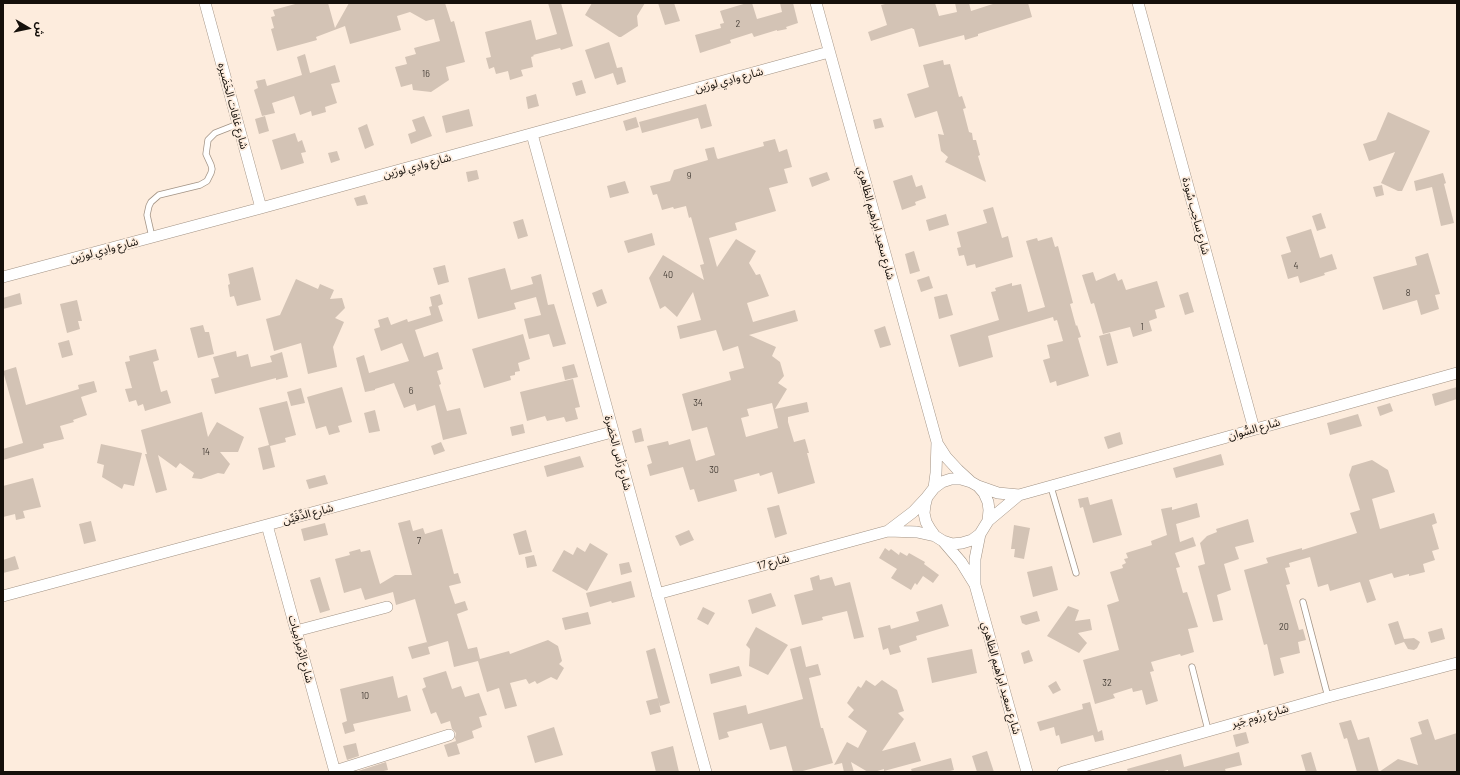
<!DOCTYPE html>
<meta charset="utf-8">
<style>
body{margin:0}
#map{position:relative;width:1460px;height:775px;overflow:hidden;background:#fdecdd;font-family:Barlow,"Noto Sans Arabic",sans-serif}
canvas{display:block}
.frame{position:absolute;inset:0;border:4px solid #15100b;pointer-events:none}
.north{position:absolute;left:8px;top:8px;width:40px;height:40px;-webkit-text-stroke:3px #fdecdd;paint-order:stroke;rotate:99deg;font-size:11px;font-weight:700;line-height:16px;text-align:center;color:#15100b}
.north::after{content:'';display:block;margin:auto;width:14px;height:18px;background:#15100b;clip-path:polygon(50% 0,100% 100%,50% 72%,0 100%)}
</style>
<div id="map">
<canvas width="1460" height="775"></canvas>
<div class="frame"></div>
<div class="north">ش</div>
</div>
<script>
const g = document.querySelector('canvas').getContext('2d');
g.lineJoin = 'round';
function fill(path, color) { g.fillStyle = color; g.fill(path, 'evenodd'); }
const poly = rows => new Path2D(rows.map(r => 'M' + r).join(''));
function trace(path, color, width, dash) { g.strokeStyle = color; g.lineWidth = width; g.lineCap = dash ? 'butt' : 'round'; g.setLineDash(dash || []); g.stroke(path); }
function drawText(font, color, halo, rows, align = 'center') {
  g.font = font + ' Barlow,"Noto Sans Arabic",sans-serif'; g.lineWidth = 3.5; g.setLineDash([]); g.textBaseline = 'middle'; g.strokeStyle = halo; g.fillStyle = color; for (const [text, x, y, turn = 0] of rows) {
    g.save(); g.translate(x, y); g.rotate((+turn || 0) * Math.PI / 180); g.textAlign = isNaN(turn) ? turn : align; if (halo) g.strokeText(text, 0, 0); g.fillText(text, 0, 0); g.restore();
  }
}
const building = poly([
 [299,3,328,3,335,28,349,3,445,3,451,22,454,21,465,62,446,67,449,80,431,92,413,90,412,84,401,87,395,67,407,64,405,57,416,54,414,48,440,41,434,19,426,21,410,12,397,16,401,30,350,44,345,26,316,37,317,40,277,51,271,29,274,28,271,17,275,16,273,10],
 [548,3,561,3,573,46,561,50,560,48,533,55,534,56,531,57,533,67,521,70,523,76,510,80,508,71,496,74,494,67,489,69,486,58,491,57,485,32,531,20,536,40,557,34],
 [592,3,645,3,637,16,638,26,621,37,619,37,585,15],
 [658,3,674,3,680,21,665,25],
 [747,3,752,3,757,19,782,12,780,3,793,3,798,23,786,27,787,29,777,31,777,30,754,37,752,33,730,40,731,43,700,53,695,35,721,28,720,24,724,23,720,11],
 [889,3,935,3,939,16,957,12,955,3,969,3,971,11,996,3,1028,3,1032,17,978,34,978,36,965,40,964,35,919,47,914,29,913,29,912,28,871,41,868,32,887,25,881,5],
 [609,42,617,68,622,67,626,82,617,85,613,73,595,79,585,50],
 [305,54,310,73,335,65,340,82,331,84,337,103,325,107,326,112,312,116,311,111,300,115,294,96,272,103,275,113,262,116,254,90,258,88,256,81,265,79,267,86,302,75,297,57],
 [943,60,944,65,950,64,959,97,962,96,966,108,963,109,969,132,972,133,973,140,976,140,980,155,978,156,986,182,945,162,948,157,941,151,938,134,944,135,937,111,915,118,907,94,929,87,923,65],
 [582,80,586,93,576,96,572,83],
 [536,94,539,106,528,109,526,97],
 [706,104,712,126,701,129,698,118,642,133,639,122],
 [469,109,473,126,446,133,442,116],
 [1388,112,1430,131,1402,191,1398,191,1381,183,1395,152,1369,161,1363,144,1376,140],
 [265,116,269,131,259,134,255,119],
 [424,116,432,136,411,144,408,134,416,131,412,120],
 [636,117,639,127,626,131,623,121],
 [881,118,884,127,875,129,873,120],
 [367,124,374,145,365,149,358,128],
 [295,133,298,142,302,140,306,152,301,153,304,163,281,170,272,140],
 [775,139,779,152,787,149,792,167,784,169,788,183,769,188,776,211,735,223,737,230,709,238,717,267,736,239,756,251,749,263,756,275,760,274,769,296,747,303,753,322,795,310,798,321,749,335,776,347,772,356,780,362,784,376,778,383,787,389,775,409,807,402,809,412,788,417,788,422,794,442,805,439,809,453,807,453,815,483,778,494,772,472,760,476,759,473,734,480,737,491,698,502,694,489,690,490,683,467,650,476,647,465,652,463,647,446,668,441,669,445,690,439,696,461,715,455,707,427,692,431,682,394,731,380,729,372,744,368,738,346,723,351,716,330,680,339,677,326,701,320,693,292,677,317,665,306,660,309,649,278,663,255,704,280,700,265,704,264,691,217,689,218,686,206,674,209,673,207,662,210,657,194,653,195,650,186,670,181,674,170,708,160,705,149,714,147,717,158,718,159,764,146,763,142],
 [772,403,778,428,746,437,741,418,749,416,747,409],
 [337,151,340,160,331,163,328,153],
 [477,170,479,179,468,182,466,172],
 [827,172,830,180,812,187,809,178],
 [1443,173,1446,183,1444,184,1454,223,1441,226,1432,187,1416,191,1414,181],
 [912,175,916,187,922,185,926,198,915,202,916,205,902,210,893,181],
 [625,181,629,193,610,198,607,186],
 [1382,185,1384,195,1376,197,1373,187],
 [365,195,368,204,357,206,354,198],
 [993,207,1002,238,1008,236,1013,257,976,268,975,264,967,266,964,255,959,256,957,248,961,247,957,232,987,223,983,210],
 [1321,213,1326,228,1317,231,1312,216],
 [946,214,949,225,929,231,926,220],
 [523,219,528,236,518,239,513,222],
 [1311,229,1320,258,1332,254,1337,269,1324,273,1325,275,1300,283,1298,276,1288,279,1281,255,1291,252,1286,237],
 [652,233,655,245,628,253,624,241],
 [1052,237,1055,247,1058,246,1073,303,1070,304,1076,326,1077,325,1081,337,1078,338,1089,376,1057,386,1056,381,1050,383,1043,360,1050,358,1047,345,1063,341,1057,320,1054,321,1053,317,988,336,993,357,959,367,950,335,999,320,991,292,996,291,995,288,1012,283,1012,286,1021,284,1028,312,1045,307,1026,241,1037,238,1038,241],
 [914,251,920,271,910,274,905,254],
 [1428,253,1440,294,1435,295,1439,309,1421,315,1417,300,1383,310,1373,277,1417,265,1415,257],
 [445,265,449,282,438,285,433,268],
 [253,267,261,300,237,306,234,296,230,297,228,285,230,284,228,274],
 [505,268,511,290,533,284,531,277,541,274,548,305,554,304,566,344,553,347,549,334,529,339,524,319,541,315,536,297,514,303,516,309,478,319,468,278],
 [1093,272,1096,281,1115,273,1118,281,1122,279,1126,290,1157,281,1165,307,1155,310,1157,318,1149,321,1152,331,1133,337,1130,327,1103,334,1094,303,1091,304,1082,275],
 [929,276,933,288,921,292,917,280],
 [296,279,318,289,320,284,334,290,330,299,342,298,345,308,335,318,344,322,333,347,337,367,308,374,301,343,274,351,266,319,280,315],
 [602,289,607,303,597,307,592,293],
 [1188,292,1194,312,1185,315,1179,295],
 [20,293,22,304,3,309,3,298],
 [440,294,443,304,438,306,443,321,415,330,424,357,438,352,443,369,437,371,441,384,439,385,447,411,460,408,467,434,443,440,435,405,417,411,415,404,404,408,394,383,375,389,375,390,365,392,356,358,364,355,369,373,409,361,402,343,381,351,374,329,380,327,378,320,388,317,391,325,407,319,408,322,431,315,429,307,432,306,430,297],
 [947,294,953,315,939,319,934,297],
 [77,300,82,321,78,321,80,329,67,333,60,304],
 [203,325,205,332,209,332,214,354,198,358,190,328],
 [885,326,891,345,880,348,874,330],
 [1110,333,1118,363,1107,366,1099,336],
 [523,334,530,359,518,363,520,371,515,372,515,375,510,376,511,380,484,388,472,349],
 [69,340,73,355,62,358,58,343],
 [156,349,159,360,153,362,161,392,167,390,171,403,145,411,143,404,138,406,136,400,129,402,125,389,132,388,125,362,130,361,129,356],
 [236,351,237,357,248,354,251,367,272,362,270,356,282,352,288,377,276,380,276,378,215,394,211,379,219,377,213,357],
 [574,364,578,377,565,380,562,367],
 [16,367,26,405,79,389,78,385,94,381,97,392,81,397,87,415,73,420,74,422,60,426,64,439,43,444,44,448,3,460,3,449,23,443,3,371],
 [573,379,580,407,575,408,578,419,566,422,564,417,547,421,545,416,527,421,520,392],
 [342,387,352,422,338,426,340,432,329,435,326,426,316,429,307,397],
 [1457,387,1457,399,1435,406,1432,394],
 [301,388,305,403,291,406,287,392],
 [287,401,296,435,285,438,286,442,270,446,275,467,263,470,258,448,269,445,259,408],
 [1390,403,1393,411,1380,416,1377,407],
 [375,410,380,431,369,433,364,413],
 [202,412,208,437,217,422,244,437,238,452,220,452,230,464,224,474,218,473,201,479,192,478,194,473,180,463,176,468,158,455,167,490,156,493,145,454,147,454,141,430],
 [1358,414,1362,426,1330,435,1327,423],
 [523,424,525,433,512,436,510,427],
 [641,428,644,441,635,443,632,431],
 [1120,432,1123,444,1108,449,1104,437],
 [441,442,445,451,434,455,431,446],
 [101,444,142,453,134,486,124,484,122,489,102,477,104,465,97,463],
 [1221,454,1224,465,1176,478,1173,468],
 [580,456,584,467,547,477,544,466],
 [1372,460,1388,470,1395,492,1372,499,1380,529,1434,513,1437,523,1432,525,1439,549,1432,551,1435,560,1423,564,1425,572,1409,576,1409,574,1394,578,1392,573,1369,580,1376,600,1367,603,1360,582,1330,591,1328,584,1318,587,1310,557,1289,563,1290,567,1285,568,1290,584,1286,585,1299,630,1303,629,1306,640,1298,642,1300,653,1280,658,1284,673,1274,676,1267,644,1264,645,1244,570,1268,563,1266,558,1302,548,1302,550,1357,533,1350,513,1360,510,1349,475,1352,466],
 [325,475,328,484,309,489,306,480],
 [33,478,41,507,23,511,25,518,16,520,15,514,3,517,3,486],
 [1088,497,1090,505,1112,499,1122,535,1093,543,1083,507,1080,508,1078,499],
 [1197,503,1200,517,1176,524,1180,542,1193,537,1196,546,1175,553,1180,567,1176,568,1183,593,1187,592,1198,627,1188,629,1194,652,1181,656,1180,654,1151,662,1154,671,1150,672,1158,701,1146,705,1142,690,1133,692,1132,688,1113,694,1115,698,1095,704,1083,660,1119,650,1107,605,1119,601,1110,572,1123,568,1122,565,1126,563,1124,559,1128,558,1126,553,1152,545,1151,541,1167,535,1161,509,1172,507,1172,510],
 [779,505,787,534,775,538,767,508],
 [1248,519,1254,542,1235,547,1239,559,1224,564,1231,590,1217,595,1223,620,1213,622,1198,566,1205,564,1200,543,1207,536,1217,532,1216,529],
 [410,520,413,531,423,528,425,534,442,529,454,574,458,573,461,583,449,586,455,604,465,601,468,610,457,614,468,649,477,647,480,659,509,651,510,654,548,640,558,646,562,661,559,664,564,668,557,680,551,677,537,684,535,681,529,684,526,679,510,683,517,706,505,709,499,688,487,692,478,661,454,667,448,641,428,647,430,654,412,659,408,647,427,642,428,646,415,599,396,605,393,592,365,600,361,588,344,593,335,559,350,555,349,552,360,549,361,552,370,550,380,584,395,575,412,575,398,523],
 [91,521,96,541,84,544,79,524],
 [325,523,328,535,304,541,301,529],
 [1014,525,1030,528,1024,559,1014,557,1015,549,1011,549],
 [526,530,532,552,519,555,513,534],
 [689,530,694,540,680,546,675,536],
 [590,543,608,554,587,591,552,571,564,550,573,555,577,547,585,552],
 [885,548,889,551,891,549,899,555,900,552,907,556,909,553,925,562,924,564,939,575,933,583,923,576,917,585,915,583,911,590,891,578,897,569,879,558],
 [534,555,537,566,527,568,525,557],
 [15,556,19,569,3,573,3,560],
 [629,562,632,572,621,575,619,564],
 [1052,566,1058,590,1033,597,1027,572],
 [819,575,820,580,832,577,835,586,850,582,864,637,854,639,847,611,822,617,823,620,802,625,794,595,813,590,810,578],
 [320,577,330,610,320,613,310,580],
 [631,581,635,597,612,603,611,601,590,607,586,593],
 [771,593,776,606,752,614,748,600],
 [942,604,949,626,916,636,917,640,899,646,901,652,890,655,888,648,883,650,878,628,890,625,891,629,919,621,916,612],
 [1068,606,1079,610,1075,621,1090,619,1092,630,1078,633,1087,643,1079,653,1047,636],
 [703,607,715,613,708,625,697,619],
 [1037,611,1040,621,1026,625,1022,623,1020,616],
 [588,612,591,624,565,630,562,618],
 [1398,621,1404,639,1414,638,1420,642,1417,648,1414,650,1408,649,1404,642,1395,645,1388,624],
 [756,627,788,645,768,675,749,666,750,649,746,645],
 [1442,628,1445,639,1431,643,1428,632],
 [801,646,806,667,818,664,821,675,809,678,821,728,823,728,833,763,799,772,793,772,786,746,770,750,762,723,727,732,729,737,719,740,713,713,746,705,748,714,803,699,790,649],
 [655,648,670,703,660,706,646,651],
 [972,649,977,673,932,683,927,658],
 [1029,650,1033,661,1024,664,1021,653],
 [739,666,742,676,711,684,709,674],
 [446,671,452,689,461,686,465,697,479,693,487,715,479,717,482,727,472,731,474,738,457,744,455,738,456,733,452,729,450,721,441,724,436,712,431,714,422,689,426,687,423,678],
 [393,676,398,698,407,695,411,711,353,724,355,731,345,734,342,723,347,721,340,689],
 [866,680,875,686,882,680,897,690,904,711,898,713,904,719,882,751,915,742,921,761,884,771,884,769,874,772,868,772,851,762,854,772,844,772,842,763,834,765,847,742,858,748,867,731,848,717,854,710,847,703,858,686,861,688],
 [1056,681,1061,690,1053,694,1048,686],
 [658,698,661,712,650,715,646,701],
 [1090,702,1098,732,1102,730,1104,740,1095,742,1093,735,1061,744,1059,735,1056,736,1054,727,1040,731,1037,722,1083,709,1082,704],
 [1428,719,1435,740,1457,733,1457,772,1357,772,1347,738,1344,739,1339,723,1351,720,1358,740,1369,737,1379,772,1398,759,1418,765,1410,738,1422,734,1418,722],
 [554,727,563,755,535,763,527,736],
 [1246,732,1249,743,1236,747,1233,735],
 [456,741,460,754,448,757,444,745],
 [356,743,359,756,347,760,343,746],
 [673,746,679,772,656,772,651,752],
 [987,751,994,772,977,772,972,756],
 [1239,752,1242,765,1225,769,1226,772,1168,772,1168,770,1160,772,1128,772,1127,769,1181,754,1184,767],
 [1311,752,1317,772,1306,772,1301,755],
 [951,758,954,770,945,772,912,772,911,769],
 [386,762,388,770,379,772,355,772]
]);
const lane = poly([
 [152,237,147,215,149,206,151,202,159,195,200,185,207,181,211,173,212,169,211,165,206,154,208,140,215,133,238,124],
 [1051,487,1076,573],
 [1303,602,1328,697],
 [1192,667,1208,730]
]);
const street = poly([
 [205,3,261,208],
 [816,3,937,442,936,473,934,488],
 [1138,3,1254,429],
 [532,134,706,772],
 [3,277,261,208,829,52],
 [937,443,946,457,958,470,970,481],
 [978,486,984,493,988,502,989,510,988,521,980,534,972,540,962,543,952,544,943,541,935,536,930,529,926,522,924,513,925,505,927,497,934,488,942,482,951,479,961,479,971,482,978,486,998,493,1019,495,1457,373],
 [988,521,1019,495],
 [267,525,335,772],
 [888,531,913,512,927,497],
 [980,534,975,559,975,585,1027,772],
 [943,541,961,562,974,583],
 [657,594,888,531,917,532,935,536],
 [3,596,612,432],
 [296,631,387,607],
 [335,771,449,735],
 [1063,772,1328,697,1457,663]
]);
const numberNames = [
 ["2",738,24],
 ["16",426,74],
 ["9",689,176],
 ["4",1296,266],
 ["40",668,275],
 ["8",1408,293],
 ["1",1142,327],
 ["6",411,391],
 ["34",698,403],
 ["14",206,452],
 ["30",714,470],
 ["7",419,541],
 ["20",1284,627],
 ["32",1107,683],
 ["10",365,696]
];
const streetNames = [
 ["شارع وادِي لورَين",729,80,-15],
 ["شارع غافات الخَضَيره",233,106,75],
 ["شارع وادِي لورَين",417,166,-15],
 ["شارع ساحِب سُودة",1196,216,75],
 ["شارع سعيد ابراهيم الظاهري",876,223,75],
 ["شارع وادِي لورَين",104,250,-15],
 ["شارع السُّوان",1254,429,-16],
 ["شارع رَأس الحَضرة",618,453,75],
 ["شارع الدِّفَيِّن",308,514,-15],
 ["شارع 17",773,562,-15],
 ["شارع الرَّمرامِيات",301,649,75],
 ["شارع سعيد ابراهيم الظاهري",1001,678,74],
 ["شارع رِزُوم جَبِر",1260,716,-16]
];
fill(building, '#d3c3b5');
trace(lane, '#a29385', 7);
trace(street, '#a29385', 12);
trace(lane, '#fff', 5.5);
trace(street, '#fff', 11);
drawText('9px', '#443d36', null, numberNames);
drawText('11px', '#15100b', '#fdecdd', streetNames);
</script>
